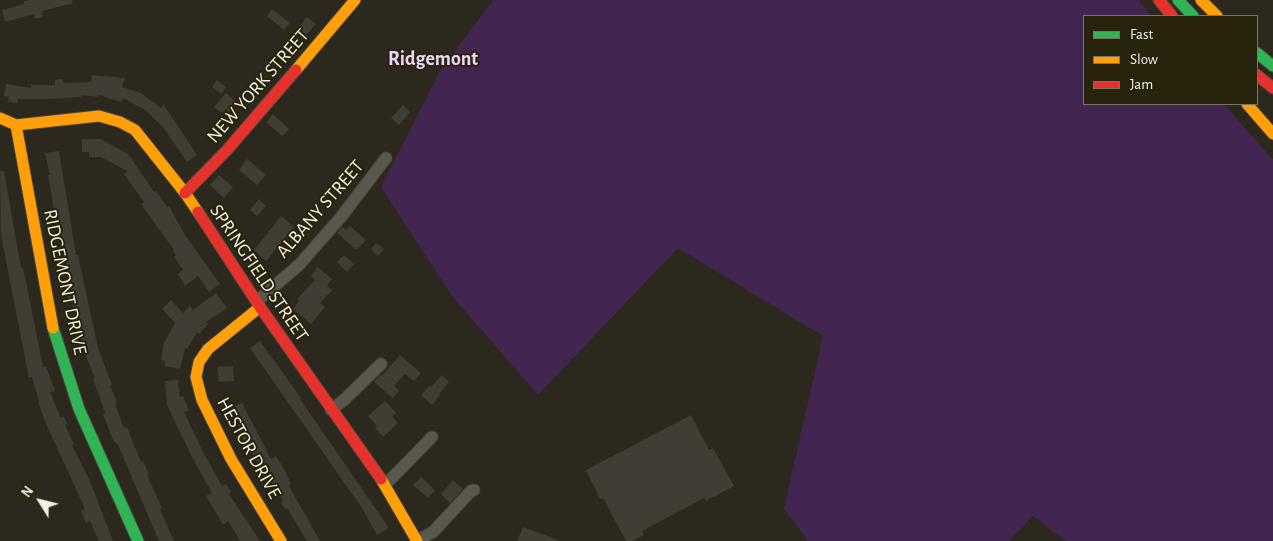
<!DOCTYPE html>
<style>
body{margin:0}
#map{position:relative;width:1273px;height:541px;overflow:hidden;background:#2c281d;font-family:"Alegreya Sans",sans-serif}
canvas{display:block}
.legend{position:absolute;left:1083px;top:15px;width:175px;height:90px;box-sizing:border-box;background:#28230d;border:1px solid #797562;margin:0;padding:6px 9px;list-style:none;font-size:15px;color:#f3f0e2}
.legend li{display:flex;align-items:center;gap:10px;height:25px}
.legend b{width:25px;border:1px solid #797562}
.north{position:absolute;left:15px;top:476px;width:50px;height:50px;-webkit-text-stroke:4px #28230d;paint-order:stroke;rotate:306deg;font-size:14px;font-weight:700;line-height:20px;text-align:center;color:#f3f0e2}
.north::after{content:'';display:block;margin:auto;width:18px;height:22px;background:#f3f0e2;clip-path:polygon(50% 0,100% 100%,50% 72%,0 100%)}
</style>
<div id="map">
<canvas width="1273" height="541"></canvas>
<ul class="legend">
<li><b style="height:6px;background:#30b455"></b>Fast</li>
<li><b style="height:6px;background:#ff9f0a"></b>Slow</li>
<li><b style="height:6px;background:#e5322d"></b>Jam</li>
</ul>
<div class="north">N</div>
</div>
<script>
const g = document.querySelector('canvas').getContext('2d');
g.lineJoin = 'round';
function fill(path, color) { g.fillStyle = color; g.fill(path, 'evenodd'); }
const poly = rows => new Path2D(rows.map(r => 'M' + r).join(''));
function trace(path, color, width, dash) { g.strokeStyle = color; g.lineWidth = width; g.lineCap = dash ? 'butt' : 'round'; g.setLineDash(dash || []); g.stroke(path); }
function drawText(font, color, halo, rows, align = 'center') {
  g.font = font + ' "Alegreya Sans",sans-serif'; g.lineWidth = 4; g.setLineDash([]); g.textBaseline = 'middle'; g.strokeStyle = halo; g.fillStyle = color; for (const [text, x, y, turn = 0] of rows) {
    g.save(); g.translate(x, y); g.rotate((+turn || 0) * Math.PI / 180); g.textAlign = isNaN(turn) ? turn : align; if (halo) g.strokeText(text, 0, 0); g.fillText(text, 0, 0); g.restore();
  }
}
const green = poly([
 [493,0,1139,0,1151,16,1084,16,1084,104,1224,104,1273,160,1273,541,1066,541,1033,516,1009,541,808,541,784,508,823,336,678,248,538,395,452,296,381,187,439,73]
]);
const building = poly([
 [30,0,72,0,73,3,42,11,43,17,35,19,34,14,5,22,2,10,24,4,24,1],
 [272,9,290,23,284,30,267,16],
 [307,17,316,24,306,35,298,28],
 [92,75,125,78,122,87,141,93,161,108,164,105,197,155,187,162,163,127,145,110,123,98,121,102,99,95,99,97,81,95,81,97,48,99,18,99,17,103,8,102,9,97,4,96,6,84,31,88,31,85,55,85,55,80,63,79,63,83,91,82],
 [217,80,226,87,221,94,212,87],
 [226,93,237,103,230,112,226,109,222,113,214,107],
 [403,105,410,112,399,125,391,118],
 [273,114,289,129,282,136,266,122],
 [82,139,101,139,128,154,154,192,156,191,167,207,169,206,185,235,220,284,209,292,198,276,185,286,178,274,183,270,174,257,176,255,173,251,174,250,141,204,144,202,124,174,127,171,101,157,89,157,89,152,82,152],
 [59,151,76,255,78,255,98,348,112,385,110,385,117,403,115,404,124,428,127,427,141,462,143,461,149,474,147,475,162,508,160,509,174,541,159,541,118,445,113,440,103,414,105,413,93,378,95,378,82,347,74,307,73,307,72,302,69,303,67,295,72,294,63,249,61,249,48,175,50,175,45,153],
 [247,159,266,175,257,185,239,170],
 [0,171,4,171,21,268,23,267,43,367,46,366,55,391,50,392,61,418,64,416,67,424,65,425,74,444,72,445,89,479,113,541,99,541,90,521,86,523,81,511,85,509,47,426,38,402,39,402,32,377,29,378,1,235],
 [219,175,233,187,224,198,210,185],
 [259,199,266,206,257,216,250,210],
 [281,216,294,227,266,261,254,250],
 [350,226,366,240,356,250,337,233,342,227,346,230],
 [376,243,384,249,378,256,371,249],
 [344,255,354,264,347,272,337,262],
 [318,267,332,279,327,286,332,290,320,303,325,307,311,324,293,309,299,301,297,299,315,280,311,276],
 [216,293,227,308,206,322,208,324,199,334,197,332,187,349,185,348,180,369,164,366,165,361,161,360,164,343,175,323,162,309,171,300,183,313,190,306,193,310],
 [260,341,301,398,300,399,389,528,377,535,362,508,250,348],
 [400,355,421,373,414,381,405,374,394,386,399,391,393,398,374,382,381,375,382,376],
 [233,366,234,381,219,382,217,367],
 [442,375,449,382,439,394,440,395,432,405,421,395,429,386,431,387],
 [178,380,180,397,183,396,189,410,184,412,203,452,222,486,226,484,231,492,229,494,260,541,240,541,228,521,223,525,206,496,212,493,192,457,167,405,165,381],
 [385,401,396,413,392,416,398,423,383,437,375,428,377,426,368,416],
 [242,403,271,459,276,456,283,467,291,484,289,486,320,541,307,541,287,508,285,509,281,502,283,501,243,439,238,429,240,428,230,408],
 [691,415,709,450,713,448,734,486,706,501,704,498,642,531,644,535,632,541,626,541,603,498,600,499,586,470],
 [421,477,435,490,428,498,413,485],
 [453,480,463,489,450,503,441,494],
 [523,527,558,540,558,541,517,541]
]);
const street = poly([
 [257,301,299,265,341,217,386,158],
 [331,410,344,400,381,364],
 [385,485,432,437],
 [416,541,433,532,471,491,474,490]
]);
const fast = poly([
 [1178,0,1193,16],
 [1257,53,1273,66],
 [53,328,79,409,138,541]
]);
const slow = poly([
 [1201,0,1217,16],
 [296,70,355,0],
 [1247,104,1273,134],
 [0,118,16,125,53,328],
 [16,125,99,116,120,122,135,130,185,193,198,212],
 [260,307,208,349,199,362,196,377,202,400,231,459,281,541],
 [381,479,417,541]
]);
const jam = poly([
 [1159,0,1172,16],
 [1257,75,1273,88],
 [185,193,227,150,296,70],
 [198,212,260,307,381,479]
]);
const streetNames = [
 ["NEW YORK STREET",258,86,-49],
 ["ALBANY STREET",320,209,-49],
 ["SPRINGFIELD STREET",259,273,56],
 ["RIDGEMONT DRIVE",65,282,78],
 ["HESTOR DRIVE",249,448,61]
];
const neighbourhoodNames = [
 ["Ridgemont",433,59]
];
fill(green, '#422651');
fill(building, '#403d34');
trace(street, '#49463c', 13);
trace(fast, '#49463c', 13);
trace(slow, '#49463c', 13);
trace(jam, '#49463c', 13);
trace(street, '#59574e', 11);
trace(fast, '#30b455', 11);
trace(slow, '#ff9f0a', 11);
trace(jam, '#e5322d', 11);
drawText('19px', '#f3f0e2', '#28230d', streetNames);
drawText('bold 20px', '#ecd4fc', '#28230d', neighbourhoodNames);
</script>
